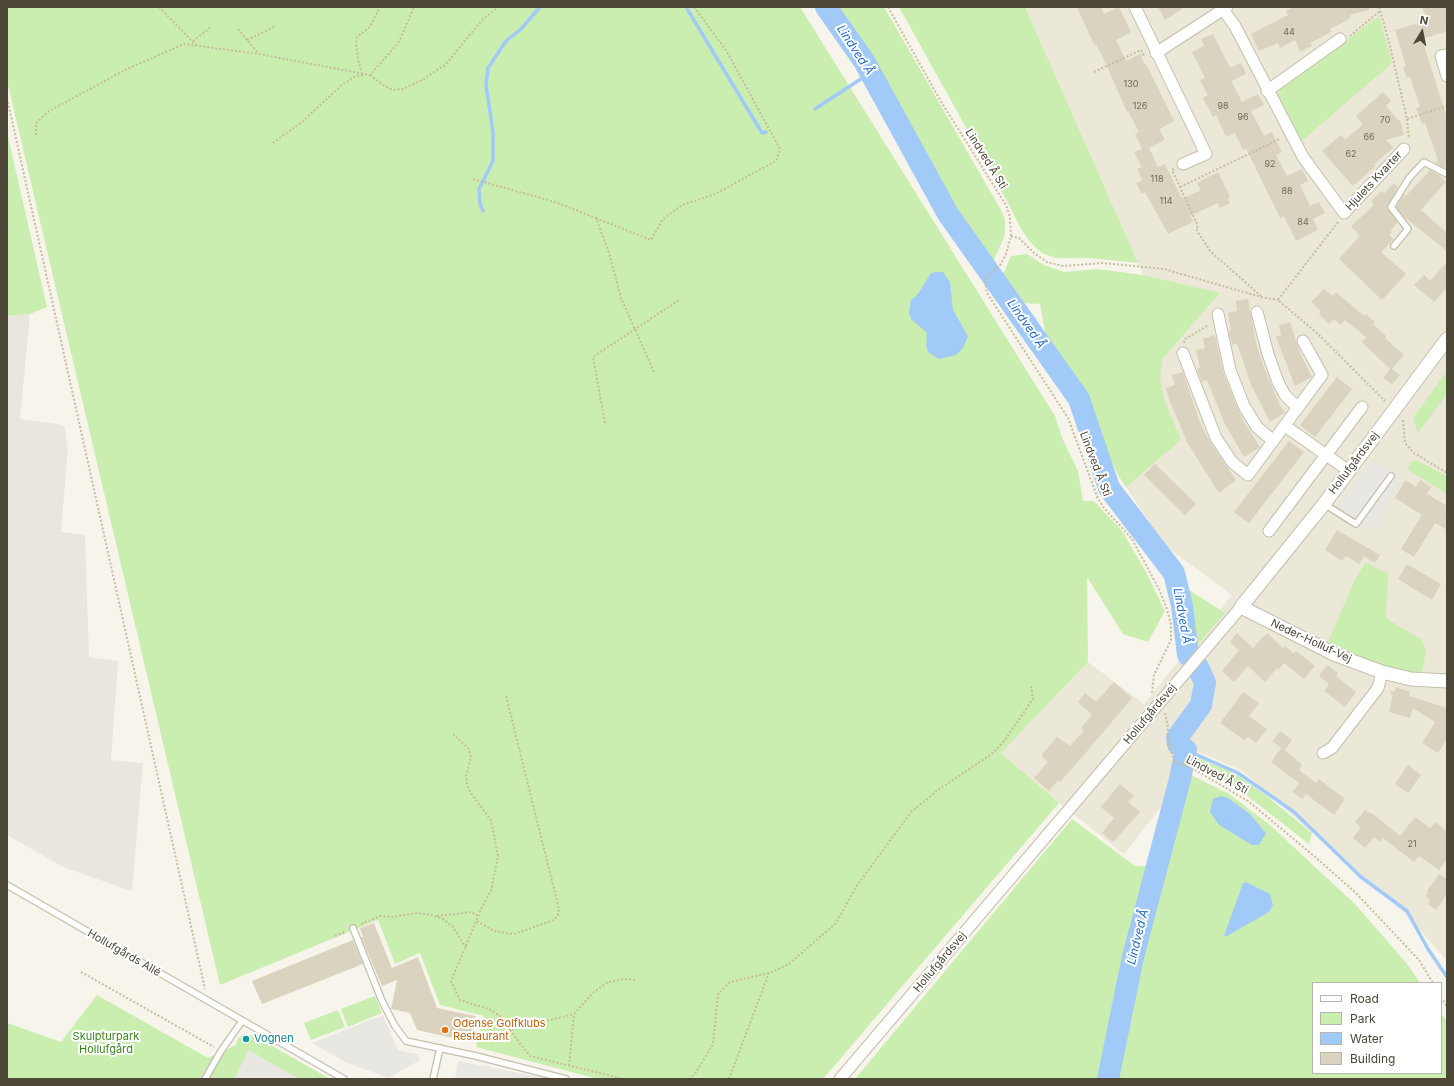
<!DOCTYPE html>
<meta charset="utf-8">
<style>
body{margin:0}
#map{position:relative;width:1454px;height:1086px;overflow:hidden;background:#f7f5eb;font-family:Inter,sans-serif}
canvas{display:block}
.frame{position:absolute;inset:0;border:8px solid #4c4737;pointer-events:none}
.legend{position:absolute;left:1312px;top:982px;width:130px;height:92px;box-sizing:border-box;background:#fff;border:1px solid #b7b5af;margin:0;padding:5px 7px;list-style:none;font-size:12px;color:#4c4737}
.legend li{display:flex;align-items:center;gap:8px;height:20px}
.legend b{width:20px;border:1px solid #b7b5af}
.north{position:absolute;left:1402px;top:12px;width:40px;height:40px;-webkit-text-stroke:3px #fff;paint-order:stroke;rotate:10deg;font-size:11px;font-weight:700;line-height:16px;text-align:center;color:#4c4737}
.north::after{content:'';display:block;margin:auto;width:14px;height:18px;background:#4c4737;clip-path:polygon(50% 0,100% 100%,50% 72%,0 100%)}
</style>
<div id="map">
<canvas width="1454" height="1086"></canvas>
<div class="frame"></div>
<ul class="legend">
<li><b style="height:5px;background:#fff"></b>Road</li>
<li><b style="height:11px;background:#caeeb0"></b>Park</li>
<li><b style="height:11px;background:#a2caf8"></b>Water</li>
<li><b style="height:11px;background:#dad3bf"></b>Building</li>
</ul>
<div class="north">N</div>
</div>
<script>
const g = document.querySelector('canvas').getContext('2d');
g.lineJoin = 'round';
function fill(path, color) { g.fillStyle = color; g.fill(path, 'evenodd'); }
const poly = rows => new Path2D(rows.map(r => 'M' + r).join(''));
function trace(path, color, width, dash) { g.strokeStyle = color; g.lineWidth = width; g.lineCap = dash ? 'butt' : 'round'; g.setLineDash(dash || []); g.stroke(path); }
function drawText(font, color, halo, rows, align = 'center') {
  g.font = font + ' Inter,sans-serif'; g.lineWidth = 4; g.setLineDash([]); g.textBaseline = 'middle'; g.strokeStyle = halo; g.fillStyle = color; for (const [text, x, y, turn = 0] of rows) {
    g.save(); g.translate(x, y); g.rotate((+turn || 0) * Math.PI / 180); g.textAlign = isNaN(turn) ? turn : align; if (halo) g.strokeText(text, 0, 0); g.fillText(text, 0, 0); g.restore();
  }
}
const residential = poly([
 [1025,7,1447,7,1447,961,1407,915,1241,770,1196,751,1163,805,1124,854,1059,803,1001,753,1088,662,1144,704,1232,595,1165,546,1118,475,1090,399,1143,275]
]);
const industrial = poly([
 [30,314,20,419,64,425,68,449,61,532,85,535,89,657,118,661,111,760,143,763,132,891,65,868,7,835,7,316]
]);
const green = poly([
 [7,7,800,7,1055,416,1063,440,1078,471,1083,501,1094,501,1122,531,1145,570,1165,611,1148,642,1123,634,1087,577,1088,662,1001,753,1059,803,823,1079,598,1079,476,1047,484,1016,440,1005,420,953,395,964,378,920,220,985,7,81],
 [833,7,884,7,1001,210,1005,219,1005,235,994,260,942,195,860,45],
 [899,7,1025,7,1138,263,1090,258,1055,258,1042,253,1030,242,1020,227,1008,203],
 [1379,16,1392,63,1302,141,1276,99,1280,90],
 [7,132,47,307,30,314,7,316],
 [1027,254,1044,265,1064,272,1097,269,1143,275,1220,293,1163,358,1160,378,1164,399,1181,440,1126,487,1118,475,1072,380,1046,336,1040,304,1022,303,1003,274,1011,256],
 [1447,371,1447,394,1418,433,1413,418],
 [1416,460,1447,476,1447,494,1407,469,1412,461],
 [1366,562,1388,574,1386,618,1422,640,1426,651,1422,674,1381,666,1328,642,1355,579],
 [1186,588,1225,613,1191,652],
 [1195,756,1236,774,1269,798,1312,833,1309,844,1231,783,1191,764],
 [1189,774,1229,794,1270,825,1355,904,1408,965,1420,983,1313,983,1313,1073,1441,1073,1441,1013,1447,1021,1447,1079,855,1079,1072,819,1135,866,1164,866,1185,780],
 [97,995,208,1058,236,1045,238,1038,244,1034,255,1036,330,1079,7,1079,7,1023,61,1042],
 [375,996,382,1013,348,1027,341,1009],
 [338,1010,345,1027,311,1040,304,1023]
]);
const parking = poly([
 [1372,460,1401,479,1388,500,1390,504,1374,532,1338,506],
 [383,1015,398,1050,417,1054,420,1060,389,1078,347,1063,312,1043],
 [249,1050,299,1079,234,1079],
 [458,1061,550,1079,455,1079]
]);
const water = poly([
 [937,272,943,272,950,282,953,310,968,336,963,348,956,355,939,359,928,352,926,345,927,333,911,319,909,313,911,300,918,294,931,273],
 [1221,796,1228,798,1250,814,1266,833,1259,845,1252,845,1219,825,1210,812,1213,799],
 [1246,882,1270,894,1273,905,1269,912,1227,936,1224,936,1243,883]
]);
const stream = poly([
 [686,7,762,133,766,132],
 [815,109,870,73],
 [483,211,480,204,479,189,493,161,493,132,486,85,488,68,506,41,521,29,540,7],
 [1186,750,1238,773,1294,812,1361,877,1407,911,1428,949,1447,977]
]);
const river = poly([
 [826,7,864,61,948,214,1079,399,1109,488,1174,573,1182,606,1188,655],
 [1108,1079,1133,957,1180,779,1186,750,1178,744,1177,738,1201,705,1205,683,1198,667]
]);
const building = poly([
 [1077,7,1101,7,1104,14,1119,7,1131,32,1116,40,1126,61,1140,54,1144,64,1146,64,1174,121,1159,129,1165,140,1149,148,1158,167,1165,164,1182,199,1201,190,1197,183,1218,172,1230,197,1228,198,1230,203,1220,208,1218,203,1190,216,1193,222,1168,234,1145,192,1142,194,1136,183,1142,180,1137,169,1142,167,1134,152,1142,149,1135,134,1139,132,1128,111,1127,112,1106,64,1096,44,1094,45],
 [1158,7,1185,7,1165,20],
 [1293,7,1369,7,1369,10,1350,15,1351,18,1330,29,1331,32,1310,43,1312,46,1300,52,1295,40,1280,48,1278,43,1259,51,1251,34,1288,15,1286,11],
 [1422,7,1447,7,1447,31,1422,39,1447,118,1447,167,1444,168,1436,163,1438,160,1425,123,1422,124,1416,108,1420,107,1410,77,1407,78,1403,67,1406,66,1395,30,1428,20],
 [1213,34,1230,68,1241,63,1246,74,1231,81,1242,102,1258,94,1264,105,1251,111,1264,136,1272,132,1282,152,1276,155,1287,176,1302,169,1308,181,1300,185,1310,206,1319,202,1325,213,1313,219,1318,230,1296,241,1284,216,1280,218,1246,148,1243,150,1235,133,1226,137,1216,115,1213,117,1203,98,1208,95,1200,80,1205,78,1192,52,1204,46,1201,39],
 [1383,92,1391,101,1386,106,1398,120,1400,120,1404,135,1386,140,1393,148,1374,164,1376,166,1353,186,1322,151,1341,135,1345,140,1363,124,1356,116],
 [1430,170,1439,175,1446,182,1421,210,1447,233,1447,251,1403,216,1396,207,1404,194,1406,196],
 [1394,183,1398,187,1387,208,1398,222,1390,231,1392,232,1389,235,1394,239,1381,252,1406,274,1382,300,1339,259,1360,236,1351,226,1374,205,1371,201,1382,191,1384,193],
 [1447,262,1447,288,1434,302,1414,285,1424,275,1430,281],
 [1324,289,1333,296,1336,292,1364,316,1366,314,1375,322,1373,324,1386,336,1385,338,1404,355,1392,369,1400,375,1392,384,1383,378,1390,369,1362,342,1366,337,1345,320,1341,325,1334,319,1329,324,1319,314,1321,311,1311,302],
 [1248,299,1256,343,1264,368,1280,405,1285,413,1270,422,1251,385,1237,343,1232,345,1229,331,1231,331,1228,313,1237,311,1236,301],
 [1290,322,1299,351,1312,377,1295,386,1276,337,1281,335,1279,325],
 [1215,335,1223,372,1235,402,1244,422,1260,447,1244,457,1224,422,1207,380,1202,382,1197,369,1200,368,1196,350,1205,348,1203,339],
 [1183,372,1199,420,1210,442,1236,480,1219,493,1188,444,1169,399,1166,388,1175,385,1172,375],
 [1337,377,1352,389,1315,437,1300,425],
 [1289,441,1304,452,1249,523,1234,512],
 [1155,464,1196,504,1185,515,1144,475],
 [1405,480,1416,487,1420,480,1431,487,1427,494,1447,506,1447,530,1435,523,1414,557,1401,549,1422,515,1395,498],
 [1337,530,1380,555,1375,563,1364,556,1359,564,1346,556,1342,561,1325,550],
 [1407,564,1441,584,1432,600,1398,579],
 [1237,633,1253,648,1267,633,1283,648,1285,646,1294,654,1296,651,1315,666,1304,679,1284,663,1279,669,1277,668,1265,682,1248,666,1234,682,1222,671,1239,650,1230,642],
 [1327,665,1338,673,1336,676,1356,692,1345,707,1324,691,1329,684,1319,676],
 [1114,682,1132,698,1083,756,1060,782,1058,780,1049,791,1034,778,1048,762,1042,757,1043,753,1057,737,1070,746,1084,731,1081,728,1092,715,1078,702,1085,693,1096,702],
 [1396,687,1410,692,1409,696,1447,708,1447,739,1438,753,1422,743,1435,722,1413,708,1410,718,1389,712,1393,695,1390,693,1391,691,1394,692],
 [1243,692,1259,703,1249,716,1267,729,1256,743,1248,737,1244,740,1220,723],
 [1280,731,1292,740,1285,750,1302,765,1299,770,1316,783,1319,779,1345,799,1334,815,1306,794,1302,799,1293,792,1299,783,1271,762,1281,748,1272,741],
 [1408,765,1421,775,1408,793,1395,784],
 [1120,784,1134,796,1128,802,1140,812,1113,842,1102,833,1114,818,1101,807],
 [1365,810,1371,814,1372,813,1400,836,1415,817,1430,828,1436,822,1447,832,1447,859,1439,870,1419,856,1414,862,1383,838,1380,842,1374,837,1365,848,1353,838,1361,827,1355,822],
 [1439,874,1447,879,1447,894,1436,910,1428,904,1430,900,1425,896,1428,893,1427,891],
 [374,923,392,968,418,957,437,1008,476,1016,471,1042,417,1030,410,1013,391,1009,397,980,382,986,361,937,363,937,360,928],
 [353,940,363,964,262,1004,252,981]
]);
const path = poly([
 [159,7,197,46],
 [888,7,940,100,1006,205,1010,217,1011,236,1006,254,1001,264,988,276,985,282,987,293,1068,418,1098,499,1104,508,1132,539,1160,591,1167,609,1171,625,1171,640,1154,675,1152,693],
 [1379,7,1389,42,1407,119,1447,106],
 [238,29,258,53],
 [1350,36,1380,11],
 [247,40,276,26],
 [193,41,211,27],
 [1094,72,1141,50,1144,56],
 [362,74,358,59,356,44,357,37,370,27,380,7],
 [370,75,383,85,393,90,403,89,424,79,446,64,482,20,498,7],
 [7,98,205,989],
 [1407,119,1409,139],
 [36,135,36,123,49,111,127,69,184,44,259,54,370,75,399,42,414,7],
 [273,143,303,121,342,85,356,76,365,75],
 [1174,169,1172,170,1198,226,1196,229,1210,251,1261,296],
 [473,179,555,202,596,218,609,253,621,298,654,372],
 [1180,187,1280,139],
 [596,218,651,240,663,219,682,205,715,194,776,161,780,149,726,50,694,7],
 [1338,222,1278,300,1318,334,1385,401],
 [1011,236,1019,238,1034,253,1047,262,1063,266,1103,263,1164,269,1261,297,1278,300],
 [1184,343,1185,339,1209,325],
 [1403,420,1405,443,1414,453,1447,473],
 [605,423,593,357,679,300],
 [1165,713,1168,727,1168,745,1175,762,1192,768,1248,801,1314,856,1355,892,1419,960,1433,983],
 [453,734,468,748,471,757,466,776,467,784,470,792,491,820,498,856,491,891,482,907,451,981,460,1000,489,1009,500,1016,510,1030,574,1014,594,992,608,982,624,979,637,980],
 [437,916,471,912,478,916],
 [477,921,494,931,514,934,554,920,558,915,559,909,506,696],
 [361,924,380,916,392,917,417,913,431,915,443,919,453,927,464,945,467,947],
 [335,936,345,932],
 [81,972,214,1047],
 [1441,997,1447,1007],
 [510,1030,530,1056,624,1079],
 [569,1066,574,1014],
 [689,1079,695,1074,713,1044,718,994,730,982,769,973,789,964,836,923,856,887,911,812,938,790,993,753,1005,740,1033,699,1031,686],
 [729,1079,769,973]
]);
const service = poly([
 [1394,246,1408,229,1391,207,1409,178,1424,162,1447,174],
 [1324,504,1356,524,1391,476],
 [7,885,344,1079],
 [353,928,382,1001,395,1026,406,1041,476,1056,566,1079],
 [205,1079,221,1051,242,1021],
 [433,1079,440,1048]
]);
const minor = poly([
 [1135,7,1206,154,1183,164],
 [1221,7,1235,26,1303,157,1344,213,1404,149],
 [1156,53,1227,7],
 [1447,55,1441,56,1447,76],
 [1267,91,1340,39],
 [1257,312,1268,354,1278,382,1285,395,1298,408],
 [1218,314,1230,370,1244,406,1257,427,1273,441],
 [1183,353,1216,438,1232,462,1248,475,1322,375,1303,341],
 [1285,426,1349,471],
 [1269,531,1362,407],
 [1323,753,1332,748,1378,688,1382,672],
 [840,1079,1241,607]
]);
const tertiary = poly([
 [1447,339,1324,504,1241,607,1336,655,1382,672,1411,679,1447,681]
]);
const markers = [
 [445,1030,4,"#e8710a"],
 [246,1039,4,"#0f9aa8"]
];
const numberNames = [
 ["44",1289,32],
 ["130",1131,84],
 ["126",1140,106],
 ["98",1223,106],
 ["96",1243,117],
 ["70",1385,120],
 ["66",1369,137],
 ["62",1351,154],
 ["92",1270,164],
 ["118",1157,179],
 ["88",1287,191],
 ["114",1166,201],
 ["84",1303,222],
 ["21",1412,844]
];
const streetNames = [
 ["Lindved Å Sti",986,159,58],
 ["Hjulets Kvarter",1374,181,-47],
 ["Hollufgårdsvej",1354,463,-53],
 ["Lindved Å Sti",1095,464,69],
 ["Neder-Holluf-Vej",1311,641,25],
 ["Hollufgårdsvej",1150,714,-50],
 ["Lindved Å Sti",1217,775,28],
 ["Hollufgårds Allé",124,953,30],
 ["Hollufgårdsvej",940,962,-50]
];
const foodNames = [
 ["Odense Golfklubs",453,1024],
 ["Restaurant",453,1037]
];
const parkNames = [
 ["Skulpturpark",106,1037],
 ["Hollufgård",106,1050]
];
const cultureNames = [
 ["Vognen",254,1039]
];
const waterNames = [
 ["Lindved Å",855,50,57],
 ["Lindved Å",1026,324,55],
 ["Lindved Å",1182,616,80],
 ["Lindved Å",1138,937,-76]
];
fill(residential, '#ebe8d8');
fill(industrial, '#e9e6df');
fill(green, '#caeeb0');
fill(parking, '#e8e7e2');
fill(water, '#a2caf8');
trace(stream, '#a2caf8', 3.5);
trace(river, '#a2caf8', 22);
fill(building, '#dad3bf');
trace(service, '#c4bfac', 8);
trace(minor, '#c4bfac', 13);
trace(tertiary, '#c4bfac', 15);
trace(path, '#c7bd9c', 2, [2, 2]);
trace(service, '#fff', 5.5);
trace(minor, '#fff', 11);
trace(tertiary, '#fff', 13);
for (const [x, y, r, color] of markers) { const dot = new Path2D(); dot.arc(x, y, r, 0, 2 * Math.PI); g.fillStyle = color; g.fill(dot); trace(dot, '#fff', 1.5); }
drawText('9px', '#706a59', null, numberNames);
drawText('11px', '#4c4737', '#fff', streetNames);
drawText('11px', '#c56008', '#fff', foodNames, 'left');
drawText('11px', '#3b8623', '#fff', parkNames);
drawText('11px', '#0d838f', '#fff', cultureNames, 'left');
drawText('italic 12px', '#236bc5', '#fff', waterNames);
</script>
